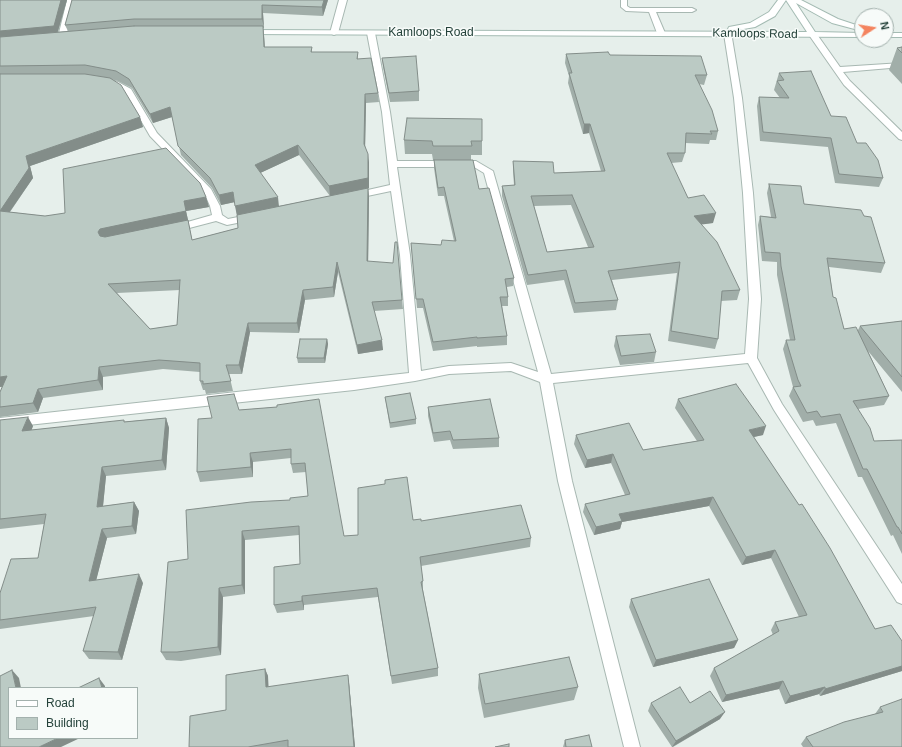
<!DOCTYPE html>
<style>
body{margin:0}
#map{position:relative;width:902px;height:747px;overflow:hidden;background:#e6efeb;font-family:Helvetica,sans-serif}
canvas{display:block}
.legend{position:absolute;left:8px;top:687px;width:130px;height:52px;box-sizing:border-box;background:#f7fbf9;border:1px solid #a3b1ad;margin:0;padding:5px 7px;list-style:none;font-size:12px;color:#24423a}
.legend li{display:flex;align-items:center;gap:8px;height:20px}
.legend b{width:20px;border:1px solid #a3b1ad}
.north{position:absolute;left:854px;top:8px;width:40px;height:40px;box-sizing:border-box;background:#f7fbf9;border:1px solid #a3b1ad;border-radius:50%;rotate:78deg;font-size:11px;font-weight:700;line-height:16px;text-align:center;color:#24423a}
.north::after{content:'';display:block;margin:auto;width:14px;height:18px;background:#f4845f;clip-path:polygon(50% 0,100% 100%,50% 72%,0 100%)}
</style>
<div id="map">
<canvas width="902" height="747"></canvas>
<ul class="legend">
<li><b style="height:5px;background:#fff"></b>Road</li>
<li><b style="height:11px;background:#bbcac4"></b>Building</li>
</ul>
<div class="north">N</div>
</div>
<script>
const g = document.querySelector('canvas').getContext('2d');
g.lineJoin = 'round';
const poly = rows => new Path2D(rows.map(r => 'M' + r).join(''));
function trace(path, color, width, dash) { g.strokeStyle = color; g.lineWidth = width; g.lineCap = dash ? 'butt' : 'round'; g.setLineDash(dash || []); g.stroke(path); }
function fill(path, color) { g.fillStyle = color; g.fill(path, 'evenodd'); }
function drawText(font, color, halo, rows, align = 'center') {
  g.font = font + ' Helvetica,sans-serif'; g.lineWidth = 3; g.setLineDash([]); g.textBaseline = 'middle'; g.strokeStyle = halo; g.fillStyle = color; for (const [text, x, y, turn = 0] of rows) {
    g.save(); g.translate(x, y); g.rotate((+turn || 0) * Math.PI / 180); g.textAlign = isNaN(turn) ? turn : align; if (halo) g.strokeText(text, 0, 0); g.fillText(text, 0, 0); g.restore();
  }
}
const lane = poly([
 [621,0,627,0,627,6,630,8,692,8,696,10,692,12,656,12,665,33,661,35,657,33,649,12,626,11,621,7,621,0],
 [810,33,816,33,840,67,902,63,902,67,843,72,850,81,902,132,902,140,899,139,844,85,809,35,810,33]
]);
const street = poly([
 [67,0,75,0,66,37,62,39,58,37,67,0],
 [339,0,347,0,338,33,334,35,330,33,339,0],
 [368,31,371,31,375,33,390,112,397,161,476,161,493,171,551,374,745,354,749,299,743,193,734,98,724,34,725,32,731,32,742,98,753,193,761,299,757,358,782,404,902,584,902,604,897,602,774,410,748,363,553,383,572,481,640,747,624,747,558,481,540,382,511,371,449,374,415,381,354,390,0,428,0,418,409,373,400,255,391,191,353,199,348,196,350,194,390,185,382,112,367,33,368,31],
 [397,167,474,167,484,173,538,372,511,363,449,366,421,371,410,255,397,167],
 [108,79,118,82,131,89,157,133,211,189,220,206,222,215,228,219,253,214,257,215,258,217,257,219,227,225,216,221,174,232,170,231,169,229,170,227,212,215,210,206,204,192,150,136,125,93,105,84,104,82,108,79]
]);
const secondary = poly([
 [778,0,786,0,775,16,755,27,732,31,728,29,729,27,750,23,769,12,778,0],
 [786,0,801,0,838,19,862,27,862,31,832,23,796,3,815,32,862,33,862,37,247,34,243,32,247,30,807,32,786,0],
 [886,33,902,33,902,37,886,37,886,33]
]);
const wall = poly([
 [0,0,67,0,58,32,68,31,65,25,72,0,328,0,323,16,263,13,264,28,263,28,264,35,265,47,312,47,312,52,358,52,358,59,378,93,379,102,366,103,365,146,369,163,369,188,368,188,369,197,368,262,402,300,403,309,374,311,383,350,358,354,338,272,334,297,305,300,299,333,250,332,242,374,229,374,233,391,206,394,205,390,203,390,200,381,200,372,163,369,103,377,103,390,43,398,38,412,0,417,0,392,2,387,0,387],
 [111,79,118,81,132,88,153,123,172,117,181,155,212,188,221,205,235,202,237,215,238,228,192,240,188,220,186,211,209,207,206,197,45,216,10,212,33,178,30,166,143,127,140,117],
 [299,155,330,196,279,206,260,173],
 [180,290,177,325,150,329,117,293],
 [902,47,902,84,889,70,897,48],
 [566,54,610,55,707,75,704,85,699,84,718,131,716,140,710,140,709,144,685,143,685,153,682,162,671,163,688,198,713,223,701,224,740,290,737,300,721,301,718,339,715,349,668,341,677,273,612,280,618,300,616,310,574,313,564,280,527,285,502,196,502,186,514,185,513,171,513,161,554,173,601,171,589,133,583,134,568,83,569,76,565,63],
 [571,205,588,247,547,252,534,206],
 [382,58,419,91,419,101,390,102,383,67],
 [779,73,831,116,857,143,883,178,879,187,835,183,828,147,760,141,757,106,759,97,780,98,774,90],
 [404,140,482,141,482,155,471,155,471,160,433,160,432,154,405,154],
 [434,160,479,189,514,278,513,286,507,287,508,297,508,306,502,306,507,336,507,345,477,347,477,346,433,351,423,308,417,308,411,243,441,245,454,241,444,196,438,196,434,168],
 [769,184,804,204,864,216,885,263,881,273,829,267,833,297,844,329,858,330,860,326,902,321,902,392,868,351,889,396,884,405,858,409,874,441,902,440,902,554,893,535,891,536,862,477,858,477,836,423,816,426,813,420,803,422,789,396,793,387,783,349,786,340,790,340,777,275,777,262,762,261,758,225,760,216,771,217,767,193],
 [616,336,656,352,654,362,620,365,614,346],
 [327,339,328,344,325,363,298,363,297,358],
 [385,397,416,419,416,424,390,428],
 [678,399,763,435,753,437,875,629,902,641,902,671,820,696,819,694,785,704,779,689,722,702,710,676,714,668,773,635,771,630,775,622,799,617,771,558,742,565,709,506,622,522,620,529,594,535,583,512,585,504,625,495,611,463,585,468,574,444,576,435,643,450,697,441,675,408],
 [277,407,344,536,358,535,413,520,531,538,530,547,421,566,423,581,423,590,438,668,438,676,392,684,378,597,304,605,304,610,277,613,274,605,300,564,299,535,245,540,245,594,223,597,221,655,181,661,166,660,161,652,188,559,290,500,308,496,306,472,293,473,291,464,291,458,253,462,253,477,200,482,197,472,212,418,239,410],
 [428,407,499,438,499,447,453,449,450,440,434,442,428,416],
 [166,418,169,428,166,470,106,476,103,506,134,502,139,511,136,534,107,538,96,580,143,583,122,660,89,659,83,651,94,616,0,629,0,631,0,593,38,558,44,524,0,529,0,420,33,426,31,430],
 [631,599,738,640,734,648,653,667,629,607],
 [265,669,268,676,268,687,349,683,355,747,189,747,226,710],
 [479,674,578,687,574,700,484,718,478,688],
 [651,703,690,703,720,719,673,747,672,747,648,711],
 [880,707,902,747,803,747,801,744,806,737,875,714],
 [565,740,592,747,563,747]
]);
const shadedWall = poly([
 [61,0,67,0,57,34,0,40,0,31],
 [324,0,328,0,323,16,322,7],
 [262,5,263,13,264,28,262,19],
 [263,26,264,35,265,57,264,47],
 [365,94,366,103,365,153,364,144],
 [170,107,172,117,153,123,150,114],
 [140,117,143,127,30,166,33,178,4,220,0,211,26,156],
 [584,124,590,124,589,133,583,134],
 [298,145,299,155,256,175,255,165],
 [368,154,369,163,369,188,368,188,369,197,368,271,330,196,329,186],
 [233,192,235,202,221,205,219,195],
 [206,197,209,207,186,211,188,220,194,250,102,241,98,232,100,229,184,201],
 [278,197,279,207,237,216,235,206],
 [716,213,713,223,691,226,694,216],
 [337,262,338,272,334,297,333,287],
 [303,290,305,300,299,333,297,323],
 [248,323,250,332,242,374,239,365],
 [327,339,328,344,325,363,324,358],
 [382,340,383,350,358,354,357,345],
 [99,367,103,377,103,390,98,380],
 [7,376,12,385,0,387,0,377],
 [38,389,43,398,38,412,33,403],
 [28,417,33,426,28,441,22,431],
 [166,418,169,428,166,470,162,460],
 [766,426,763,435,745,439,749,430],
 [250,453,253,462,253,477,251,467],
 [613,454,611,463,585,468,587,460],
 [102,467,106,476,102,516,97,507],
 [713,497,709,506,622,522,620,529,594,535,596,527,619,514],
 [134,502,139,511,136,534,132,526],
 [102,529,107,538,94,589,89,581],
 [242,531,245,540,245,594,242,585],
 [775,550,771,558,742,565,746,557],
 [139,574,143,583,122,660,118,652],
 [219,588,223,597,221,655,218,647],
 [302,596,304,605,304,610,302,601],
 [738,640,734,648,653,667,656,660],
 [902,666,902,671,820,696,825,689],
 [265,669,268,676,269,695,266,687],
 [12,670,19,678,21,688,16,688],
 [348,675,349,683,355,747,354,747],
 [99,678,105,686,105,688,102,688],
 [783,681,779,689,722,702,726,695],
 [825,687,819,694,785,704,790,696],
 [725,712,720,719,672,747,676,741],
 [58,738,80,738,61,747,39,747]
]);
const building = poly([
 [0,0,61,0,54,26,0,31,0,0],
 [72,0,324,0,322,7,262,5,262,19,134,19,65,25,72,0],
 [134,26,263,26,264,47,312,47,311,52,358,52,357,59,371,58,378,93,365,94,364,144,368,154,368,178,329,186,298,145,255,165,278,197,235,206,233,192,219,195,210,178,178,146,170,107,150,114,129,79,116,71,85,65,0,66,0,37,134,26],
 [902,47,902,53,897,48,902,47],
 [608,52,610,55,701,56,707,75,695,75,712,110,718,131,710,131,712,134,686,133,685,153,667,153,688,198,704,195,716,213,694,216,717,242,740,290,722,291,718,339,671,331,680,262,608,271,618,300,575,303,566,270,528,275,502,186,515,185,513,161,553,162,554,173,605,171,590,124,584,124,569,73,572,73,566,54,608,52],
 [572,195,594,247,547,252,531,196,572,195],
 [416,56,419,91,389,93,382,58,416,56],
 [811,71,831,116,846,117,857,143,866,143,878,160,883,178,839,174,831,138,763,132,759,97,789,98,777,81,784,80,779,73,811,71],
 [0,74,85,74,110,78,121,85,140,117,26,156,29,168,0,211,45,216,65,213,63,169,166,148,200,183,206,197,184,201,186,211,100,229,98,232,100,236,105,237,188,220,192,240,238,228,237,215,368,188,367,261,393,263,395,242,397,242,402,300,372,302,382,340,357,345,337,262,333,287,303,290,297,323,248,323,239,365,226,365,231,381,203,384,203,381,200,381,200,363,159,360,99,367,98,380,38,389,33,403,0,407,0,392,7,376,0,377,0,74],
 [180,280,177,325,150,329,108,284,180,280],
 [407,118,482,119,482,141,471,141,472,146,433,146,432,141,404,140,407,118],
 [434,160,473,160,479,189,489,188,514,278,505,279,508,297,500,297,507,336,477,338,477,337,433,342,423,299,416,299,411,243,441,245,442,240,456,241,444,187,438,188,434,160],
 [769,184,801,186,804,204,861,210,864,216,871,217,885,263,827,258,833,297,836,298,844,329,856,327,889,396,853,401,870,428,874,441,902,440,902,534,898,527,897,527,867,469,863,469,840,414,821,417,817,411,807,413,793,387,801,386,798,380,786,340,795,340,781,266,780,253,765,252,760,216,776,218,769,184],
 [902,321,902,377,860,326,902,321],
 [650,334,656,352,621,356,616,336,650,334],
 [300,339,327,339,324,358,297,358,300,339],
 [736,384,766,426,749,430,799,505,802,504,830,548,875,629,891,625,902,641,902,666,825,689,825,687,790,696,783,681,726,695,714,668,779,631,775,622,807,615,775,550,746,557,713,497,619,514,622,521,596,527,585,504,630,494,613,454,587,460,576,435,629,423,643,450,704,440,678,399,736,384],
 [410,393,416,419,390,423,385,397,410,393],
 [234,394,239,410,277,407,277,405,319,399,344,536,358,535,358,488,385,484,385,480,407,477,413,520,421,519,421,521,521,505,531,538,420,557,423,581,421,582,438,668,391,676,377,588,302,596,302,601,274,605,274,567,300,564,299,526,242,531,242,585,219,588,218,647,177,652,161,652,168,562,188,559,186,510,251,502,290,500,290,498,308,496,305,463,291,464,291,449,250,453,251,467,197,472,198,419,212,418,207,397,234,394],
 [490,399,499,438,453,440,450,431,433,433,428,407,490,399],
 [28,417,22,431,124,420,124,422,166,418,162,460,102,467,97,507,134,502,132,526,102,529,89,581,139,574,118,652,83,651,96,607,0,620,0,593,11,559,38,558,46,514,0,519,0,420,28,417],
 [709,579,738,640,656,660,631,599,709,579],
 [569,657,578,687,485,704,479,674,569,657],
 [265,669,266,687,348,675,354,747,288,747,288,740,248,747,189,747,190,716,226,710,226,675,265,669],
 [12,670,16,688,9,688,9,738,58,738,39,747,0,747,0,676,12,670],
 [99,678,102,688,78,688,99,678],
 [680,687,690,703,710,691,725,712,676,741,651,703,680,687],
 [902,699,902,747,813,747,806,737,844,722,883,712,880,707,902,699],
 [589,735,592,747,566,747,565,740,589,735],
 [509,744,509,747,495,747,509,744]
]);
const farStreetnames = [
 ["Kamloops Road",431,33],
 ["Kamloops Road",755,34,1]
];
trace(lane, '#a8b8b2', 2);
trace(street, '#a8b8b2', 2);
trace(secondary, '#a4bbb3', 2);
fill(lane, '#fff');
fill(street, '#fff');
fill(secondary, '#fff');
fill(wall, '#a1aea9');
fill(shadedWall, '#838d89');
fill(building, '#bbcac4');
trace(building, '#838d89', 1);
drawText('12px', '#24423a', '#f7fbf9', farStreetnames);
</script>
